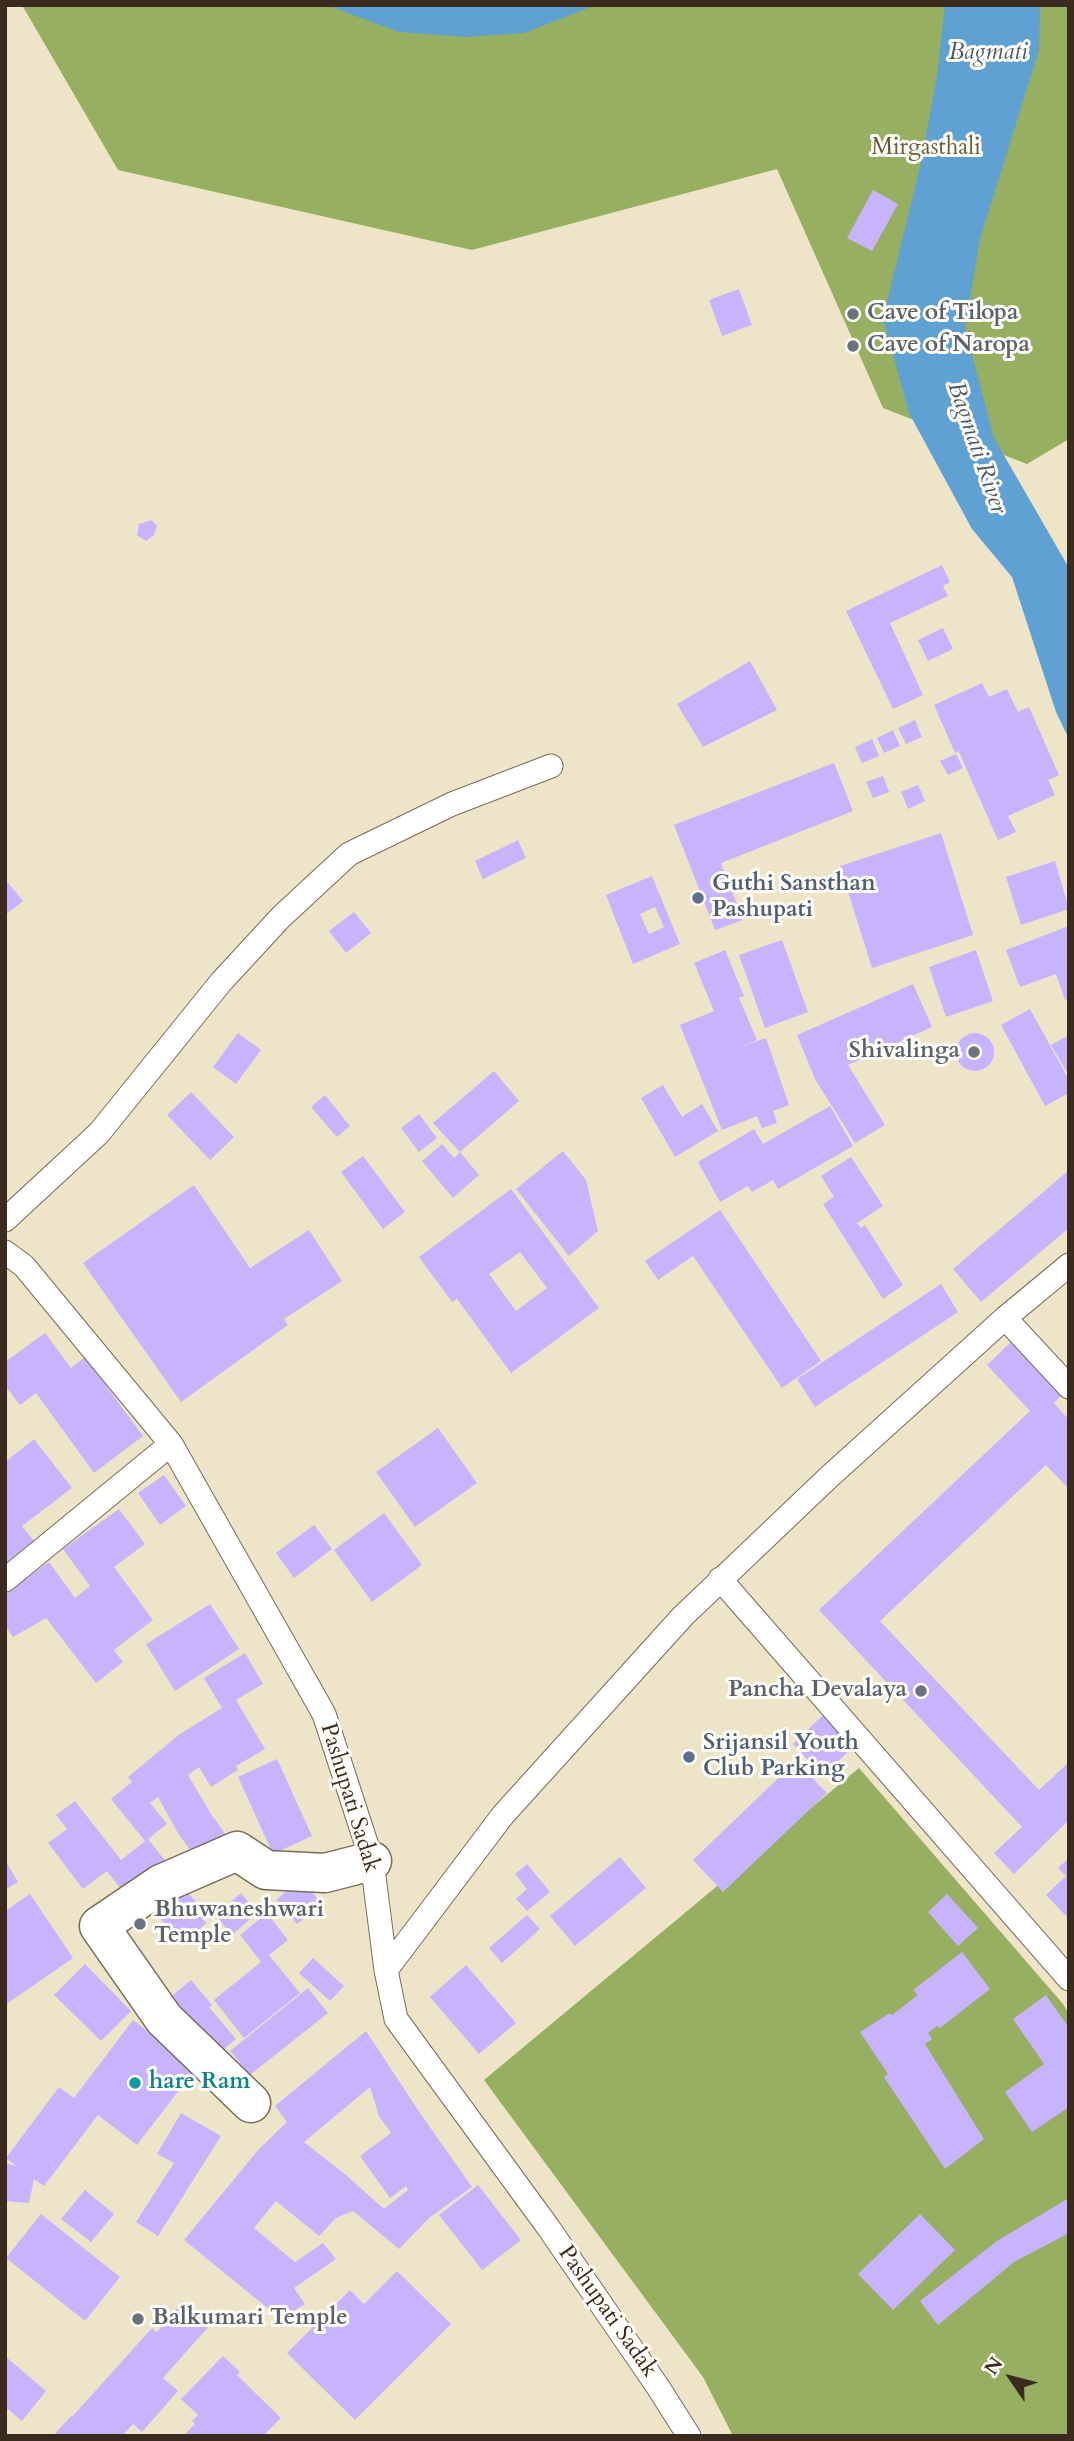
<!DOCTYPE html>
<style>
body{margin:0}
#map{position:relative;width:1074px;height:2441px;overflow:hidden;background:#eee5c8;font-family:Cardo,serif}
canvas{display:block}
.frame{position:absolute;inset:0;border:7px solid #3b2a1e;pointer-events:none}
.north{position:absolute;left:976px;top:2343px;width:70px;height:70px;-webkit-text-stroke:5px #fdfcf7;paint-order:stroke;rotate:305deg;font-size:19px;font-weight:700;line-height:28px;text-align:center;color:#3b2a1e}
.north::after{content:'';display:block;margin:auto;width:24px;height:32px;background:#3b2a1e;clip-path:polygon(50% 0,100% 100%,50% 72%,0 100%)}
</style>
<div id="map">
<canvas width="1074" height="2441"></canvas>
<div class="frame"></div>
<div class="north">N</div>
</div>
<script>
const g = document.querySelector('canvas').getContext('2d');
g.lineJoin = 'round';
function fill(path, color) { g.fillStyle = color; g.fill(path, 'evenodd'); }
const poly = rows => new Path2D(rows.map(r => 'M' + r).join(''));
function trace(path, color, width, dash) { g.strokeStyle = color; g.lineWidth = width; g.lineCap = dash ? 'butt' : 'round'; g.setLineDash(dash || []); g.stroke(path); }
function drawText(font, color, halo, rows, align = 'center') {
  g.font = font + ' Cardo,serif'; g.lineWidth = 6; g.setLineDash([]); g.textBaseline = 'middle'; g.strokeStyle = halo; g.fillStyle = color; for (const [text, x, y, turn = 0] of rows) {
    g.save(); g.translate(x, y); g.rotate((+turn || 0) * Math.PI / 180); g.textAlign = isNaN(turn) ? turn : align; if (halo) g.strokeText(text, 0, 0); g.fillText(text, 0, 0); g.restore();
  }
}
const forest = poly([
 [22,5,1069,5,1069,439,1027,464,883,408,777,169,472,250,118,170],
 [859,1768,1063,2004,1069,2014,1069,2436,733,2436,703,2377,484,2080]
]);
const water = poly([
 [326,5,596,5,524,33,466,37,399,32],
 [945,5,1040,5,1039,50,980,239,965,328,994,438,1069,568,1069,739,1056,712,1012,577,972,529,909,413,883,319,922,158,937,75]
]);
const building = poly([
 [873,190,898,204,872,251,847,238],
 [739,289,752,325,722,336,709,300],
 [152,520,157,526,154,535,146,541,137,535,139,524],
 [942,565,950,582,943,586,948,596,890,623,923,695,893,709,846,611],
 [943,628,953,649,928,661,918,640],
 [750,661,777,710,703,747,677,704],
 [982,683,989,697,1007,689,1018,712,1029,707,1059,775,1048,780,1055,795,1008,816,1016,832,998,840,959,752,962,750,955,753,934,705],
 [915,720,922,737,906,744,898,728],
 [893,730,900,746,884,753,877,738],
 [872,739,879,756,862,763,855,747],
 [956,754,963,768,948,775,940,761],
 [834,763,853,811,721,863,743,920,715,930,674,825],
 [883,776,889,792,873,798,866,782],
 [918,785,925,801,908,809,901,792],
 [941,833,973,935,872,968,840,866],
 [518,840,526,858,483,879,475,861],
 [1055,861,1069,909,1021,925,1006,877],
 [652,876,680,944,633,964,606,895],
 [655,907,664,927,649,934,640,914],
 [5,879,23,901,5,915],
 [354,912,371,933,346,953,329,931],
 [1069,926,1069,999,1065,1000,1056,974,1020,987,1006,950],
 [782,940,808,1012,765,1028,739,955],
 [725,950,744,996,739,998,757,1040,740,1047,766,1038,789,1105,773,1111,777,1123,762,1128,757,1116,722,1130,680,1025,714,1011,694,963],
 [976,950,993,1001,946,1017,929,967],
 [913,984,932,1027,848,1065,885,1125,855,1143,815,1079,797,1035],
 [1030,1009,1069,1080,1069,1093,1045,1106,1001,1025],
 [238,1033,261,1050,236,1084,213,1067],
 '956 1052a19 19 0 1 1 38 0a19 19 0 1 1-38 0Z',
 [1067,1036,1069,1039,1069,1076,1051,1045],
 [494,1071,519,1101,460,1152,433,1123],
 [663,1085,682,1117,702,1104,718,1131,675,1157,641,1098],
 [191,1092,234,1137,210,1160,167,1115],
 [325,1095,350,1126,337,1137,311,1107],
 [830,1106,853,1146,778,1189,773,1180,752,1192,748,1186,720,1202,698,1162,754,1129,763,1144],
 [419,1114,437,1138,419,1152,401,1128],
 [442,1144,454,1158,460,1152,479,1175,453,1198,422,1161],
 [563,1151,586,1180,598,1231,569,1256,516,1189],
 [363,1156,405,1212,383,1229,341,1172],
 [851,1157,883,1206,857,1223,861,1228,865,1225,903,1285,883,1299,823,1204,834,1197,821,1176],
 [1069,1170,1069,1228,981,1302,953,1269],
 [194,1185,250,1268,309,1230,342,1281,284,1319,288,1325,181,1402,83,1263],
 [511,1189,599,1308,511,1373,457,1299,452,1302,419,1257],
 [520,1252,547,1288,516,1311,489,1274],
 [720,1210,821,1361,782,1388,693,1256,658,1280,645,1261],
 [941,1284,958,1312,815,1407,797,1379],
 [45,1333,71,1368,85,1357,143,1436,94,1473,36,1393,20,1405,5,1386,5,1362],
 [1011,1342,1061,1396,1054,1403,1069,1420,1069,1489,1046,1465,880,1621,1039,1790,1069,1762,1069,1820,1014,1874,994,1853,1022,1827,819,1610,1030,1411,987,1365],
 [438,1428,477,1483,415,1527,376,1472],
 [34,1439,72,1488,22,1526,34,1541,5,1564,5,1462],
 [164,1475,186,1506,160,1525,138,1493],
 [119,1509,145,1544,114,1567,153,1620,114,1650,123,1662,96,1683,46,1618,13,1637,5,1626,5,1590,19,1581,21,1582,49,1562,75,1598,90,1586,63,1549],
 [384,1513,422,1565,372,1602,334,1550],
 [314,1525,332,1549,294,1578,276,1553],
 [210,1604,239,1649,175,1691,146,1644],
 [245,1653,263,1684,236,1700,265,1749,236,1766,238,1770,211,1787,199,1767,188,1775,211,1814,232,1843,199,1863,178,1833,158,1797,150,1803,167,1824,148,1839,170,1867,129,1899,107,1871,83,1889,48,1843,67,1829,56,1815,75,1801,121,1860,145,1841,111,1799,132,1782,128,1777,180,1734,222,1708,204,1678],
 [827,1711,857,1743,823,1776,793,1744],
 [277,1759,312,1836,273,1854,238,1777],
 [796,1761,827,1793,723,1892,693,1860],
 [620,1857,646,1888,575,1946,550,1916],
 [1069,1858,1069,1919,1046,1895,1066,1876,1058,1868],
 [5,1860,18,1882,5,1890],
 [527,1864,550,1892,527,1911,516,1899,527,1889,515,1874],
 [301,1879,322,1904,297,1924,276,1900],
 [182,1886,205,1912,200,1916,206,1923,184,1944,154,1912],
 [241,1893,257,1913,232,1935,215,1915],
 [30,1894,73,1958,5,2005,5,1911],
 [947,1894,978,1928,958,1946,928,1912],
 [267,1913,288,1940,269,1955,300,1993,244,2038,214,2000,261,1962,240,1935],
 [527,1915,540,1929,502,1963,489,1948],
 [962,1952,990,1989,940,2028,937,2026,928,2033,932,2039,925,2044,984,2139,945,2169,884,2077,888,2074,860,2032,890,2013,892,2015,918,1995,913,1990],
 [313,1958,344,1986,330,2001,299,1973],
 [85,1964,131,2011,101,2041,54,1995],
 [466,1965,516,2023,479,2054,430,1997],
 [191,1980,212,2005,209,2007,236,2039,212,2059,166,2001],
 [308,1988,328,2013,250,2075,230,2051],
 [1046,1995,1069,2028,1069,2107,1032,2132,1005,2092,1044,2064,1013,2019],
 [133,2020,196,2068,137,2145,98,2115,44,2186,34,2179,29,2203,5,2201,5,2163,16,2166,6,2158,59,2087,74,2098],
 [366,2031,420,2113,472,2187,429,2218,399,2249,353,2211,336,2218,319,2236,276,2201,254,2228,295,2262,323,2243,336,2259,294,2288,305,2304,281,2319,184,2240,259,2149,287,2122,275,2106],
 [370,2087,379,2116,391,2133,360,2156,390,2198,406,2186,408,2190,384,2209,346,2175,304,2142],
 [181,2113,221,2136,158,2236,136,2222,174,2163,157,2154],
 [478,2185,521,2240,482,2270,439,2215],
 [85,2190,114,2214,91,2242,61,2219],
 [1069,2198,1069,2233,1014,2262,938,2325,920,2301,997,2241],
 [41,2214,120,2277,85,2321,6,2258],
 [920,2214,955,2250,893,2310,858,2274],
 [397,2271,451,2324,355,2420,287,2353,350,2290,364,2304],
 [182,2302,210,2325,163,2378,178,2391,142,2432,133,2424,122,2436,53,2436,71,2416,72,2417,152,2328,157,2332],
 [5,2356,46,2391,22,2421,8,2409,5,2413],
 [223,2356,240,2372,237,2375,281,2418,263,2436,183,2436,195,2424,192,2421,198,2415,181,2399]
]);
const lane = poly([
 [5,1220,99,1133,221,982,281,917,349,854,452,804,551,766],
 [5,1252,24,1266,171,1444,324,1714,372,1861,386,1970,396,2019,548,2227,658,2387,689,2436],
 [1005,1318,1069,1387],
 [720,1579,1069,1979],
 [5,1580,171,1444],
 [386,1970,503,1815,683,1616,829,1477,1005,1318,1069,1265]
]);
const street = poly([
 [251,2103,164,2019,99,1926,161,1884,237,1851,266,1870,325,1873,372,1861]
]);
const markers = [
 [853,314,7,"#6b7280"],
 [853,346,7,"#6b7280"],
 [698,898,7,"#5c6f8a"],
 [974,1052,7,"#6b7280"],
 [921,1691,7,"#6b7280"],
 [689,1757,7,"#5c6f8a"],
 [140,1924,7,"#6b7280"],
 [135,2083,7,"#0f9aa8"],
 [138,2319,7,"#6b7280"]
];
const parkNames = [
 ["Mirgasthali",926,149]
];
const worshipNames = [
 ["Cave of Tilopa",867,314],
 ["Cave of Naropa",867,346],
 ["Shivalinga",960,1052,"right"],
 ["Pancha Devalaya",907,1691,"right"],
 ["Bhuwaneshwari",154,1911],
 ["Temple",154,1937],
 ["Balkumari Temple",152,2319]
];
const serviceNames = [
 ["Guthi Sansthan",712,885],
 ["Pashupati",712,911],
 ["Srijansil Youth",703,1744],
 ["Club Parking",703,1770]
];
const streetNames = [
 ["Pashupati Sadak",349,1798,73],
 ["Pashupati Sadak",607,2312,55]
];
const cultureNames = [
 ["hare Ram",149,2083]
];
const waterNames = [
 ["Bagmati",988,53],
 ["Bagmati River",976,448,71]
];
fill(forest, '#97af60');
fill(water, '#5fa1d3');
fill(building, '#c7b3fe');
trace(lane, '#7a6b5a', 25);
trace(street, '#7a6b5a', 41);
trace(lane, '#fff', 23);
trace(street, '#fff', 38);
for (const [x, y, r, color] of markers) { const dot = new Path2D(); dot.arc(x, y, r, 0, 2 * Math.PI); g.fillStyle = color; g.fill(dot); trace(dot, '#fdfcf7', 2.5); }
drawText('23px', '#635a36', '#fdfcf7', parkNames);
drawText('bold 23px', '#5b616d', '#fdfcf7', worshipNames, 'left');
drawText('bold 23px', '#4e5e75', '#fdfcf7', serviceNames, 'left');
drawText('23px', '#3b2a1e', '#fdfcf7', streetNames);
drawText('bold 23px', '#0d838f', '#fdfcf7', cultureNames, 'left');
drawText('italic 24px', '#495a66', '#fdfcf7', waterNames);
</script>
